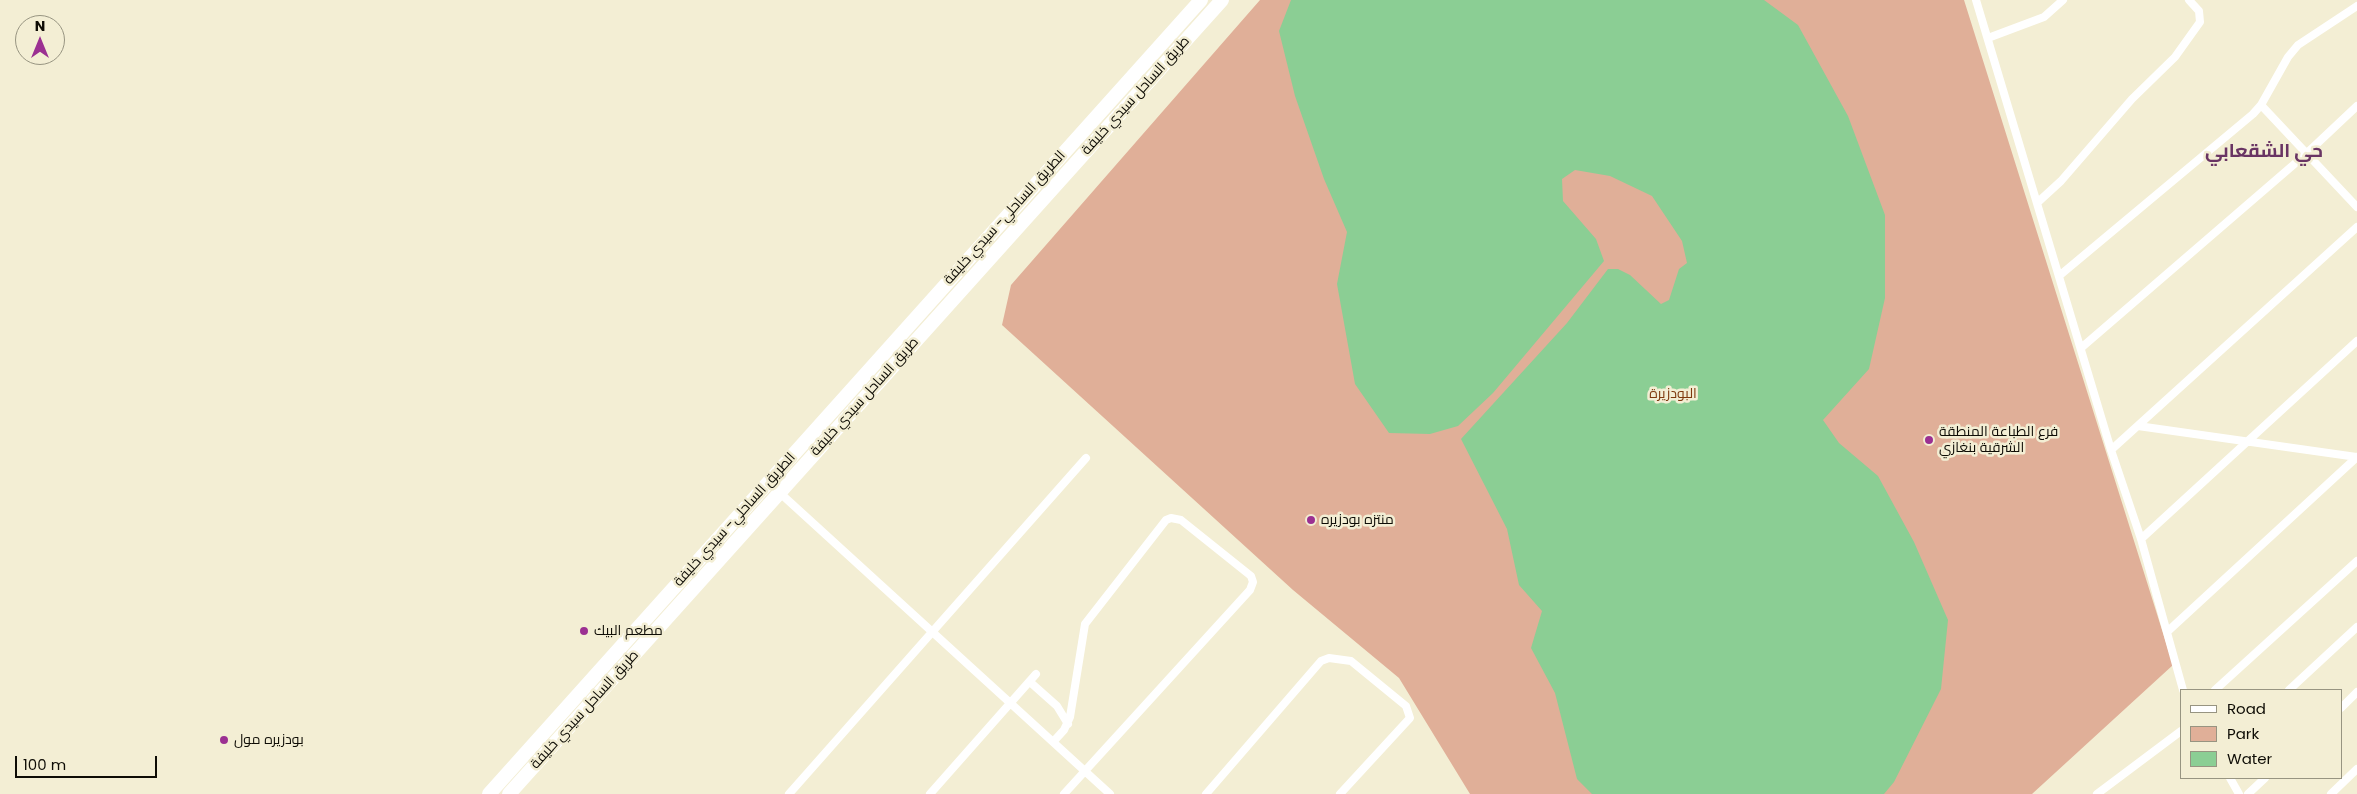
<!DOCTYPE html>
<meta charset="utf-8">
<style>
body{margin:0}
#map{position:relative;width:2357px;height:794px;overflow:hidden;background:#f3eed4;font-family:Poppins,sans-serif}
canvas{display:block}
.legend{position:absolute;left:2180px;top:689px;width:162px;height:90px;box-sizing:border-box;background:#f3eed4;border:1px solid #979481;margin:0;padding:6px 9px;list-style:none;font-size:15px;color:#0e0c05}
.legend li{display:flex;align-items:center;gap:10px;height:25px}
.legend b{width:25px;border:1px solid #979481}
.north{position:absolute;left:15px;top:15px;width:50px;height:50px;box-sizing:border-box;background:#f3eed4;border:1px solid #979481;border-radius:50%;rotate:0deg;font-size:14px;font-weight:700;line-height:20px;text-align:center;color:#0e0c05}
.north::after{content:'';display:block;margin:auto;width:18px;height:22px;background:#9b3092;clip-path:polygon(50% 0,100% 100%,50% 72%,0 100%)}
.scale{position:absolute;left:15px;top:756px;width:142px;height:22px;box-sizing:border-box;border:2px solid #0e0c05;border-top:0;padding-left:6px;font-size:15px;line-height:18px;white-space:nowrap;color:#0e0c05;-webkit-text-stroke:4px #f3eed4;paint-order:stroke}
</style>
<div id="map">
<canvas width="2357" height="794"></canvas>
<ul class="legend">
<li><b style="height:6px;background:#fff"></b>Road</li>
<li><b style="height:14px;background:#e0af98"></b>Park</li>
<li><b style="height:14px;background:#8bce94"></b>Water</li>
</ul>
<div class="north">N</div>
<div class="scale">100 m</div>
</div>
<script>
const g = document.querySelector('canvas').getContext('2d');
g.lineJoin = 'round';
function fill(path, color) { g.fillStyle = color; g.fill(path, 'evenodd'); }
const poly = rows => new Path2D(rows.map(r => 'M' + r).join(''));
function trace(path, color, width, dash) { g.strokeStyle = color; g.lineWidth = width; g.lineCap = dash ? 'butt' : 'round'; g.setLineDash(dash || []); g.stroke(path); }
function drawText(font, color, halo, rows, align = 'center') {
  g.font = font + ' Poppins,Cairo,sans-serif'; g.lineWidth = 5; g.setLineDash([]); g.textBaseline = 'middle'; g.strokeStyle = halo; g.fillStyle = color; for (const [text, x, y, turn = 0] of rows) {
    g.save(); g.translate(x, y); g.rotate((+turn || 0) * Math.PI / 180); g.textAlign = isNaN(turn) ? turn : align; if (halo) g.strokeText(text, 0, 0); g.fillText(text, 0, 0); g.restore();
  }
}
const green = poly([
 [1260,0,1964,0,2173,665,2032,794,1470,794,1399,678,1293,590,1002,325,1011,285]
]);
const water = poly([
 [1291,0,1764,0,1798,25,1848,116,1885,215,1885,298,1869,369,1823,420,1839,443,1878,476,1914,542,1948,620,1941,689,1894,782,1884,794,1592,794,1577,779,1555,693,1531,648,1542,611,1519,585,1507,529,1461,439,1567,323,1608,269,1618,269,1630,275,1661,304,1669,300,1679,269,1687,263,1682,241,1652,196,1610,176,1575,170,1562,179,1563,201,1596,239,1604,261,1493,393,1458,426,1430,434,1389,433,1355,384,1337,284,1347,232,1324,179,1295,96,1279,31]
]);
const street = poly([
 [1976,0,2111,450,2141,539,2183,690],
 [1988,38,2044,17,2063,0],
 [2261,105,2357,207],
 [2037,203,2061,181,2132,99,2175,57,2200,22,2199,11,2189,0],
 [2059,276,2253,114,2261,105,2288,57,2298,45,2357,6],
 [2081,348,2306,154,2357,106],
 [2138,426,2357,457],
 [2111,450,2357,227],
 [780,493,1110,794],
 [2141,539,2357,341],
 [2167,632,2357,457],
 [1030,682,1057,706,1068,724],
 [2215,690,2357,561],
 [2289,690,2357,627],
 [2341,708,2357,692],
 [1053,742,1064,730,1070,717,1085,624,1166,520,1171,518,1181,520,1251,576,1253,582,1250,590,1064,794],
 [2230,778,2239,794],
 [789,794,1086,458],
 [930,794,1036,674],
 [1206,794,1321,661,1329,658,1351,661,1406,706,1410,718,1340,794],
 [2097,794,2181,731],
 [2248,794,2265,778],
 [2331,794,2357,769]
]);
const highway = poly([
 [489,794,1201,0],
 [509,794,1222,0]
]);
const markers = [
 [1929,440,5,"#9b3092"],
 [1311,520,5,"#9b3092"],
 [584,631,5,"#9b3092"],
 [224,740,5,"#9b3092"]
];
const streetNames = [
 ["طريق الساحل سيدي خليفة",1136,96,-48],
 ["الطريق الساحلي- سيدي خليفة",1005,218,-48],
 ["طريق الساحل سيدي خليفة",865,397,-48],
 ["الطريق الساحلي- سيدي خليفة",735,520,-48],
 ["طريق الساحل سيدي خليفة",585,710,-48]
];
const parkNames = [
 ["البودزيرة",1673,394]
];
const poiNames = [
 ["فرع الطباعة المنطقة",1939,432],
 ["الشرقية بنغازي",1939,448],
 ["منتزه بودزيره",1321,520],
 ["مطعم البيك",594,631],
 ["بودزيره مول",234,740]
];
const districtNames = [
 ["حي الشقعابي",2264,152]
];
fill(green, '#e0af98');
fill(water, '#8bce94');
trace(street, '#fff', 8);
trace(highway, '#fff', 14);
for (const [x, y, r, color] of markers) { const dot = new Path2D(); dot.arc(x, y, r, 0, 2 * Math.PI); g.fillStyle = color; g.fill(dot); trace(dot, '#f3eed4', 2); }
drawText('14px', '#0e0c05', '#f3eed4', streetNames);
drawText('14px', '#7e380d', '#f3eed4', parkNames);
drawText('14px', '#0e0c05', '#f3eed4', poiNames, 'left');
drawText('bold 19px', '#693463', '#f3eed4', districtNames);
</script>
